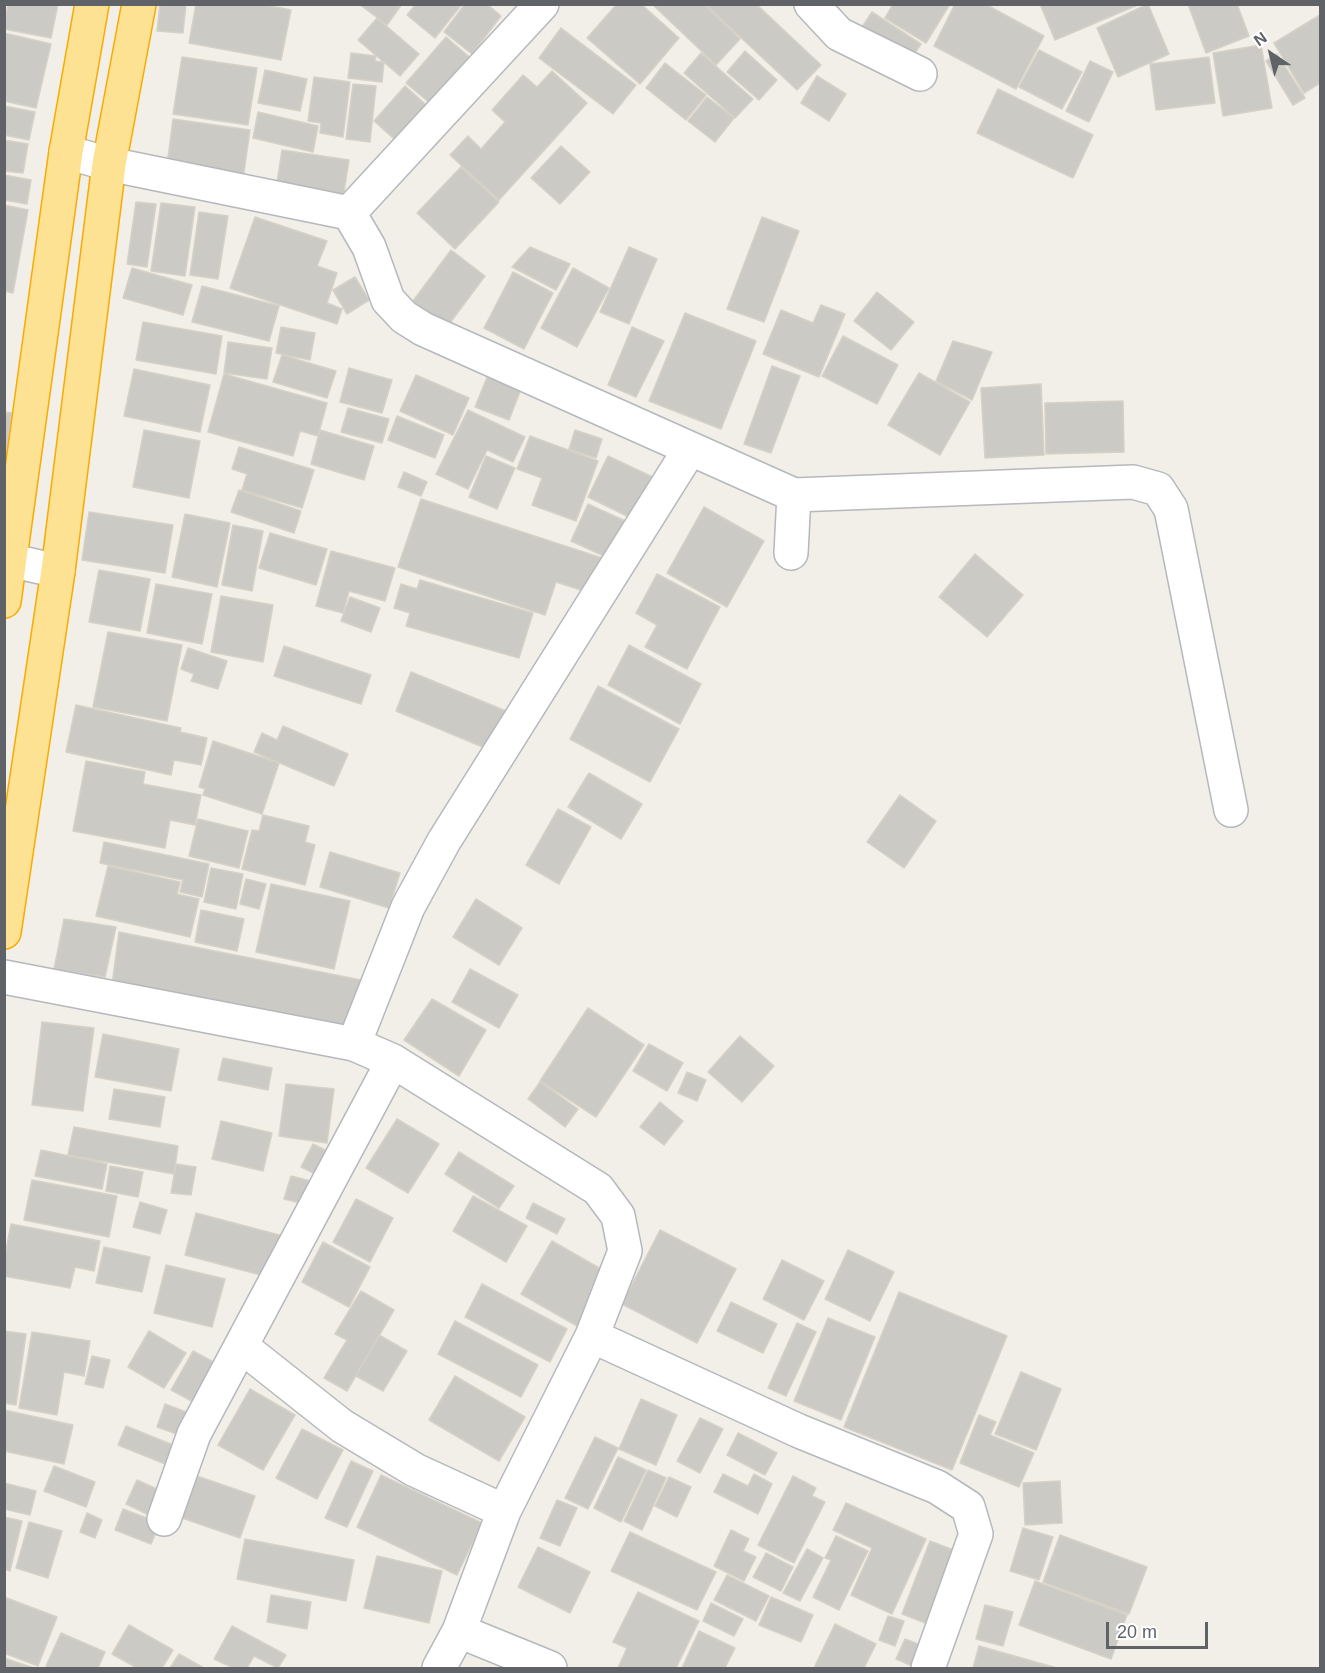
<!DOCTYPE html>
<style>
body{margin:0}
#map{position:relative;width:1325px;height:1673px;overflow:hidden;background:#f1efe8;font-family:Helvetica,sans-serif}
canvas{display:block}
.frame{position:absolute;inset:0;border:6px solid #5f6368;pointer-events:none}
.north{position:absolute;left:1241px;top:24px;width:60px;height:60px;-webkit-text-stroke:4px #fff;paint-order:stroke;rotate:325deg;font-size:16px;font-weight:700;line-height:24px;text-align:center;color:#5f6368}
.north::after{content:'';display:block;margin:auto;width:21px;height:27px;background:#5f6368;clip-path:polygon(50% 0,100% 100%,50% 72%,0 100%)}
.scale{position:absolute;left:1106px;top:1622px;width:102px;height:27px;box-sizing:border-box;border:3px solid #5f6368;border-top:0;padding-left:8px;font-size:18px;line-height:21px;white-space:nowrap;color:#5f6368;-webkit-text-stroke:4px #fff;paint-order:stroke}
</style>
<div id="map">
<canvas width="1325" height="1673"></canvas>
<div class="frame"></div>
<div class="north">N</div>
<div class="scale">20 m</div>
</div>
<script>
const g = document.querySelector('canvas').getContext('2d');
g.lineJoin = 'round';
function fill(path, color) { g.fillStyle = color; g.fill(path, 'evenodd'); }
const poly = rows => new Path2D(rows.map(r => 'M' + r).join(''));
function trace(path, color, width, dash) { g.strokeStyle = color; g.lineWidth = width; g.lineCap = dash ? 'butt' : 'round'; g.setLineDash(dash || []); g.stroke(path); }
const building = poly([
 [8,4,58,4,51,38,4,29,8,4],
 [160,4,186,4,183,33,157,31,160,4],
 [196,4,261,4,291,10,281,60,189,43,196,4],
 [359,4,402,4,387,25,359,4],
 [416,4,462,4,435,38,407,15,416,4],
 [465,4,487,4,501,16,472,54,444,32,465,4],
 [617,4,641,4,679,38,640,84,587,38,617,4],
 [652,4,704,4,740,39,716,65,652,4],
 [756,4,821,65,797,90,706,5,756,4],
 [893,4,950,4,926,43,885,18,893,4],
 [955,4,985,4,1044,36,1016,89,934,46,955,4],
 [1040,4,1140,4,1055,40,1040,4],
 [1148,4,1169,54,1118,77,1097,28,1148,4],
 [1188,4,1237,4,1249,36,1206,53,1188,4],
 [872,12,921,44,907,65,858,33,872,12],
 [1320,15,1320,83,1304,93,1274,43,1320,15],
 [377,18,419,54,400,76,358,40,377,18],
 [561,28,636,85,613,114,539,58,561,28],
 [4,33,51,44,36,108,4,101,4,33],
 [446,37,482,68,443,114,406,83,446,37],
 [1261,45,1272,108,1223,116,1213,53,1261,45],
 [1039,50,1082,72,1062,109,1019,87,1039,50],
 [745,51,777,80,759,100,727,72,745,51],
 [351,53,376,56,375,61,384,62,382,82,348,78,351,53],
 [701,53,753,99,735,118,684,73,701,53],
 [1277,54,1305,98,1293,105,1266,61,1277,54],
 [182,57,257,68,248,125,173,114,182,57],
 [1209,57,1215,103,1156,110,1150,64,1209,57],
 [1090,61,1113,72,1089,122,1066,111,1090,61],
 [665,63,706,95,686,120,646,88,665,63],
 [265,70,307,79,300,111,258,103,265,70],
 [552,71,587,103,499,200,450,155,468,136,481,149,505,122,492,110,523,75,537,87,552,71],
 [817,76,846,94,829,121,801,103,817,76],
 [314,77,350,82,343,137,320,133,321,123,308,121,314,77],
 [353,84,376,86,370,142,346,139,353,84],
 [405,86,442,119,411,154,374,121,405,86],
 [998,89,1093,135,1073,178,977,133,998,89],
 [707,97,734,118,715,142,688,121,707,97],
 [4,106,35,112,29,140,4,135,4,106],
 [258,112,318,126,313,152,253,138,258,112],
 [173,119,250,130,242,186,166,173,173,119],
 [4,140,28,144,23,173,4,171,4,140],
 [561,146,590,172,560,204,531,178,561,146],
 [282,150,349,160,342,205,275,195,282,150],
 [461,167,499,202,455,249,417,213,461,167],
 [4,175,31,180,27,204,4,200,4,175],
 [136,202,156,204,147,267,127,264,136,202],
 [161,203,195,207,185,276,151,271,161,203],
 [4,205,28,210,13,293,4,291,4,205],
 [199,212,228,216,218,279,190,275,199,212],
 [255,217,327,241,317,266,337,273,327,303,342,309,337,324,230,288,255,217],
 [762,217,799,231,764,322,727,309,762,217],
 [530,247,570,264,556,290,512,267,530,247],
 [629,247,657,259,629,324,600,312,629,247],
 [451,250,485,276,447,327,413,301,451,250],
 [132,268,192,285,183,315,123,298,132,268],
 [573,268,609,288,577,347,541,328,573,268],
 [513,272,553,293,524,349,484,328,513,272],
 [355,277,369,300,347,314,333,290,355,277],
 [202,286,279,306,269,341,192,322,202,286],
 [877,292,914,322,891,350,854,321,877,292],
 [821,305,845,314,819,377,763,354,781,310,813,323,821,305],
 [685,313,756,341,721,429,649,401,685,313],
 [143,322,222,336,216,374,136,360,143,322],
 [281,327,315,333,310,360,276,353,281,327],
 [632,327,664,341,636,397,608,385,632,327],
 [843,336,898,365,877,404,822,376,843,336],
 [953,341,992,352,972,400,936,381,953,341],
 [228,342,272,348,267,379,224,373,228,342],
 [282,355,336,371,327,398,273,382,282,355],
 [772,366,800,376,771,453,744,444,772,366],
 [349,368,392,380,382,413,340,402,349,368],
 [134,369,210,385,200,432,124,416,134,369],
 [490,370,523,384,509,420,475,407,490,370],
 [919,373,970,402,940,455,888,425,919,373],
 [224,374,327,403,318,436,300,431,293,456,208,432,224,374],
 [416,375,469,398,453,435,400,411,416,375],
 [1041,384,1044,455,985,458,981,388,1041,384],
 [1123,401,1124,452,1046,454,1045,403,1123,401],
 [348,408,389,419,382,443,341,432,348,408],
 [468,410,525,437,513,462,487,450,468,489,436,474,468,410],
 [4,412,12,413,4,469,4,412],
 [397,416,444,435,435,458,388,440,397,416],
 [144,430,200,441,189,498,133,487,144,430],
 [320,430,374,446,364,480,311,464,320,430],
 [575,430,602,439,596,458,569,449,575,430],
 [530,436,598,461,576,521,532,505,542,478,517,469,530,436],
 [239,447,314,470,302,508,242,490,247,474,232,469,239,447],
 [486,456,515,468,497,509,469,497,486,456],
 [608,456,659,480,639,522,588,497,608,456],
 [404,472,427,482,421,496,398,487,404,472],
 [239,490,301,511,294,533,231,512,239,490],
 [421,499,602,558,590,593,556,582,545,615,398,567,421,499],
 [588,504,634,525,617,562,571,541,588,504],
 [704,507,764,541,727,607,667,573,704,507],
 [89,512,173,525,165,573,82,560,89,512],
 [185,514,230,523,217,587,172,577,185,514],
 [233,525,263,531,252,591,222,585,233,525],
 [270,533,327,549,316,585,259,568,270,533],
 [331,551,395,568,385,601,349,591,343,613,316,606,331,551],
 [975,554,1023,595,987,637,939,597,975,554],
 [99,570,150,579,140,631,89,622,99,570],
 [657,574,720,607,687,669,645,647,657,625,636,613,657,574],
 [420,580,533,613,519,658,406,626,410,613,394,608,401,584,417,589,420,580],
 [156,584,212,594,202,644,147,633,156,584],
 [221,596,273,605,263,662,211,652,221,596],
 [350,597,380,608,371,632,341,621,350,597],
 [108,632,182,645,167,721,93,707,108,632],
 [629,645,701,684,680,724,608,685,629,645],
 [284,646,371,675,361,704,274,676,284,646],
 [188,648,227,661,218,689,191,681,194,674,181,669,188,648],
 [411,672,506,711,490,750,396,711,411,672],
 [598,686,679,729,650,782,570,739,598,686],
 [76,705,181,728,180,732,207,738,201,765,174,760,171,775,66,752,76,705],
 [283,726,348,754,334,786,254,752,262,733,277,740,283,726],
 [213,741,279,763,262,814,203,795,205,789,199,787,213,741],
 [86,761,145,772,143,784,201,795,195,825,170,820,165,848,73,831,86,761],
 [589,773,642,804,621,839,568,807,589,773],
 [900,795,936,821,904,868,867,842,900,795],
 [558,809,591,827,559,884,526,865,558,809],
 [263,815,309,826,305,842,315,845,305,885,242,869,252,830,259,831,263,815],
 [198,819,248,831,239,868,189,856,198,819],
 [104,842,209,864,202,897,180,892,183,880,100,863,104,842],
 [330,852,400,873,389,908,320,887,330,852],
 [108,866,180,882,177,894,199,899,190,937,96,916,108,866],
 [211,868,243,874,236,909,204,902,211,868],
 [246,879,266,884,259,909,240,904,246,879],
 [271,884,350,901,334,969,256,952,271,884],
 [476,899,522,928,499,965,453,937,476,899],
 [201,910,244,919,237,951,195,942,201,910],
 [64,919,116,927,105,977,54,969,64,919],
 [119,932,366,981,351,1032,112,985,119,932],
 [470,969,518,995,499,1028,452,1002,470,969],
 [432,999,486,1030,459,1076,404,1040,432,999],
 [588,1008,644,1045,596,1117,540,1081,588,1008],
 [42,1022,94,1028,83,1111,32,1105,42,1022],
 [103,1034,179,1049,171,1091,95,1077,103,1034],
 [740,1036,774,1066,742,1102,708,1072,740,1036],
 [649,1044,683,1063,667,1091,633,1071,649,1044],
 [223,1058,272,1068,268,1090,218,1080,223,1058],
 [687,1072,706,1080,697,1101,678,1093,687,1072],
 [540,1082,578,1109,565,1127,528,1099,540,1082],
 [286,1084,334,1089,327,1143,279,1136,286,1084],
 [114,1089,165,1097,160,1127,109,1119,114,1089],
 [660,1102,683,1121,664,1145,640,1127,660,1102],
 [397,1119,439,1144,408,1193,366,1168,397,1119],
 [221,1121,272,1133,263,1171,212,1159,221,1121],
 [74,1127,178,1146,174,1174,68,1155,74,1127],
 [313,1144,337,1156,326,1179,301,1167,313,1144],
 [41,1150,107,1164,102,1189,35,1176,41,1150],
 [459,1152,514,1186,499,1208,445,1174,459,1152],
 [176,1164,196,1167,191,1195,171,1193,176,1164],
 [110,1166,143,1172,138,1197,106,1191,110,1166],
 [291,1176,314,1182,308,1205,284,1199,291,1176],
 [32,1180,117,1196,109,1237,24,1220,32,1180],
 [473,1196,527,1226,506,1262,453,1231,473,1196],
 [356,1199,393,1218,370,1262,333,1242,356,1199],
 [140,1202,167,1210,160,1234,133,1227,140,1202],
 [533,1203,565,1219,557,1234,526,1218,533,1203],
 [196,1213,283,1236,272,1278,185,1255,196,1213],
 [11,1224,100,1241,94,1271,75,1267,70,1288,4,1276,4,1261,11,1224],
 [660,1230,736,1269,697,1343,622,1304,660,1230],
 [552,1241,608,1273,577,1326,521,1294,552,1241],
 [323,1242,370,1267,349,1307,302,1282,323,1242],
 [104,1247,150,1257,142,1292,96,1283,104,1247],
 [848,1250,894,1272,870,1321,825,1299,848,1250],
 [782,1260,824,1281,804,1320,763,1299,782,1260],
 [166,1265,225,1279,212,1327,154,1313,166,1265],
 [482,1284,567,1329,550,1362,465,1317,482,1284],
 [361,1291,394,1310,347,1391,324,1378,347,1340,335,1334,361,1291],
 [899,1292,1007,1336,952,1470,844,1427,899,1292],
 [731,1302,777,1324,763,1353,717,1331,731,1302],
 [828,1318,875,1337,841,1420,794,1401,828,1318],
 [455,1321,538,1365,521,1397,438,1354,455,1321],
 [797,1323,816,1332,786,1396,768,1388,797,1323],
 [4,1331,26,1334,16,1405,4,1403,4,1331],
 [149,1331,186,1353,164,1388,128,1367,149,1331],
 [32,1332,90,1341,84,1376,64,1372,57,1415,19,1408,32,1332],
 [379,1335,407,1351,383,1391,356,1376,379,1335],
 [193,1351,223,1367,201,1406,171,1390,193,1351],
 [92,1356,110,1360,103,1388,85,1384,92,1356],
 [1021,1372,1061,1389,1036,1450,995,1434,1021,1372],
 [455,1376,525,1417,499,1461,429,1420,455,1376],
 [250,1389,295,1415,263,1470,218,1445,250,1389],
 [641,1399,677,1415,656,1465,619,1449,641,1399],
 [165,1404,194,1415,185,1437,157,1427,165,1404],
 [4,1410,73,1425,64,1464,4,1451,4,1410],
 [979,1415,996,1422,990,1435,1034,1453,1019,1487,960,1463,979,1415],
 [700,1418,723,1429,700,1473,677,1461,700,1418],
 [126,1426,178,1447,170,1466,118,1445,126,1426],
 [302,1429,343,1450,317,1499,276,1478,302,1429],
 [738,1433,777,1453,765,1475,727,1455,738,1433],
 [595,1437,618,1448,588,1509,565,1498,595,1437],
 [618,1457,646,1470,621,1522,594,1508,618,1457],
 [351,1461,373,1471,347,1527,325,1518,351,1461],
 [54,1466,95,1482,86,1507,44,1491,54,1466],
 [648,1470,666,1478,642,1530,624,1521,648,1470],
 [723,1474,748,1486,754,1474,772,1484,758,1514,714,1492,723,1474],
 [381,1475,482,1523,457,1575,357,1527,381,1475],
 [197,1476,255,1496,240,1538,182,1518,197,1476],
 [793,1476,816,1488,812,1496,825,1502,794,1563,758,1545,793,1476],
 [669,1477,691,1487,677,1517,655,1506,669,1477],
 [137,1480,166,1493,155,1518,126,1504,137,1480],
 [1060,1481,1062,1523,1025,1525,1023,1483,1060,1481],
 [4,1483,36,1491,30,1515,4,1509,4,1483],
 [557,1500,577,1508,560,1546,540,1538,557,1500],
 [846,1503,926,1539,892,1614,851,1595,872,1548,833,1530,846,1503],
 [123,1509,160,1523,151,1544,115,1530,123,1509],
 [87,1513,102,1520,95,1538,80,1532,87,1513],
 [4,1517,22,1521,10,1571,4,1569,4,1517],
 [29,1522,62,1531,48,1578,16,1568,29,1522],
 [1023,1528,1053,1537,1039,1580,1010,1571,1023,1528],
 [731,1530,749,1539,743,1551,756,1557,744,1581,714,1566,731,1530],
 [630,1532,716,1572,697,1610,611,1571,630,1532],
 [1060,1535,1147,1567,1129,1614,1043,1582,1060,1535],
 [836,1536,868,1551,839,1610,813,1597,831,1560,825,1558,836,1536],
 [245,1539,354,1560,346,1601,237,1579,245,1539],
 [930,1541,967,1555,938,1628,902,1614,930,1541],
 [538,1547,590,1572,570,1613,518,1587,538,1547],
 [807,1549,823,1558,800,1601,783,1593,807,1549],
 [766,1553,793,1567,781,1591,753,1577,766,1553],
 [377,1556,442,1571,429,1623,364,1608,377,1556],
 [727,1575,769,1596,756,1621,714,1600,727,1575],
 [1035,1581,1127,1615,1111,1659,1019,1625,1035,1581],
 [638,1592,699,1621,676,1668,618,1668,627,1648,613,1642,638,1592],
 [271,1595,311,1602,307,1629,267,1622,271,1595],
 [4,1597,57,1617,38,1666,4,1653,4,1597],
 [771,1597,813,1615,801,1642,759,1625,771,1597],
 [711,1603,743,1619,734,1636,703,1621,711,1603],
 [985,1605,1013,1612,1003,1646,976,1639,985,1605],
 [888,1616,904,1621,895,1646,879,1640,888,1616],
 [835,1624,876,1644,864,1668,814,1668,835,1624],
 [129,1625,173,1650,162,1668,137,1668,112,1654,129,1625],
 [232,1626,286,1655,278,1668,254,1656,247,1668,233,1668,214,1659,232,1626],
 [699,1631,735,1648,725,1668,682,1668,699,1631],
 [61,1633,105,1652,98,1668,51,1668,46,1666,61,1633],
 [905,1639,931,1649,917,1668,896,1659,905,1639],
 [979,1646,1057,1668,973,1668,979,1646],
 [179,1654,204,1668,170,1668,179,1654],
 [4,1658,34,1668,4,1668,4,1658]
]);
const minor = poly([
 [811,4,839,34,920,74],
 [66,152,109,164,349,213,369,247,388,300,404,317,423,329,794,495,791,553],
 [349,213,542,4],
 [794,495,1133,482,1158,489,1171,509,1231,810],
 [4,559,58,571],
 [4,977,354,1044,393,1061,598,1189,618,1216,625,1251,592,1336,504,1511,459,1631,439,1668],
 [354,1044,408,907,444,841,690,449],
 [592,1336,799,1431,937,1487,968,1507,976,1534,928,1668],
 [241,1346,342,1426,415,1470,504,1511],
 [164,1519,194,1434,393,1061],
 [459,1631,550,1668]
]);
const highway = poly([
 [4,601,66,152,92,4],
 [4,932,58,571,109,164,139,4]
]);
fill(building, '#cccac5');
trace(building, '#d6d1c6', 1.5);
trace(minor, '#b5b8bc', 36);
trace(highway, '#f9ab00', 36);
trace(minor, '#fff', 33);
trace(highway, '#fde293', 33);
</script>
